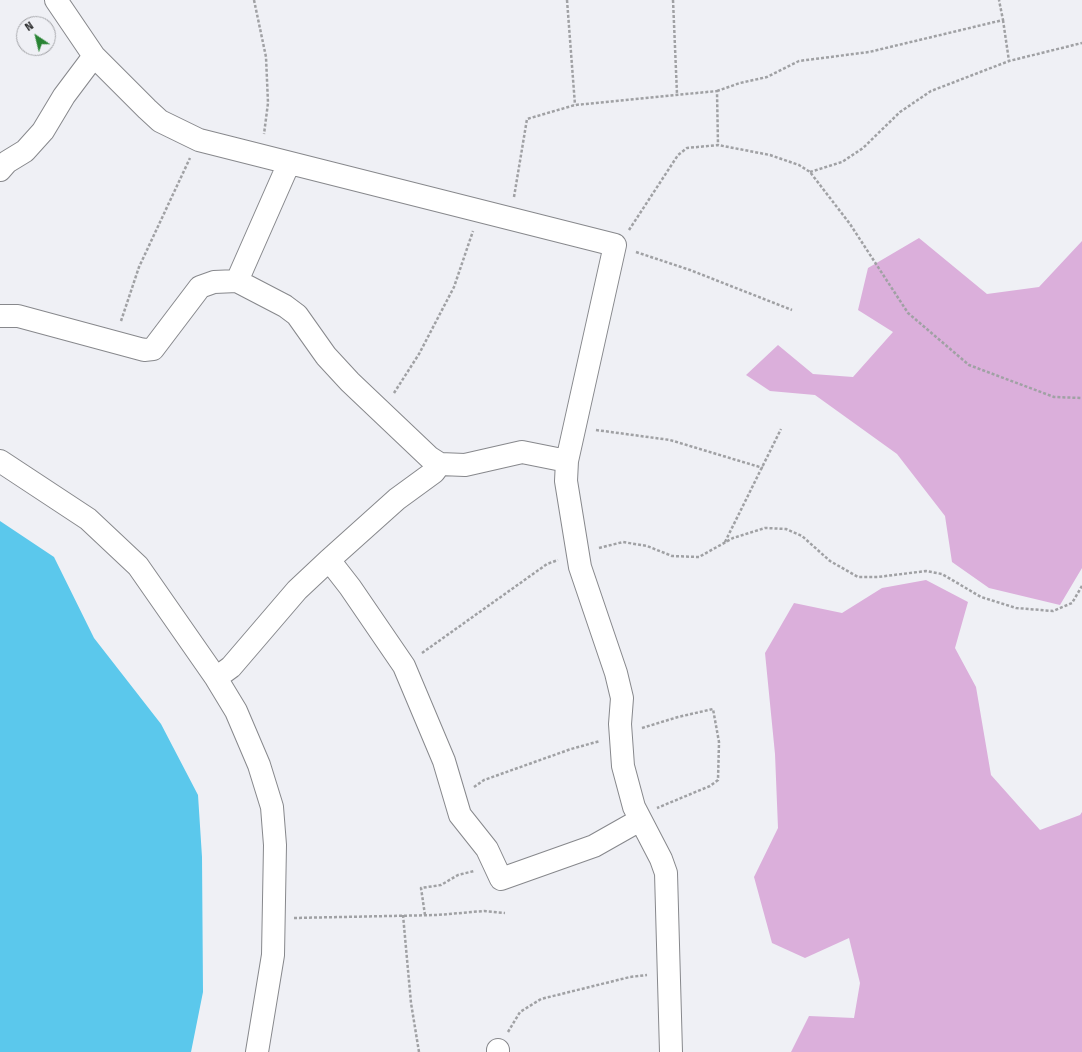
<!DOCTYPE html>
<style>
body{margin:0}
#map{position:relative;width:1082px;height:1052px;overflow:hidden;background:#eff0f5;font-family:"Fira Sans",sans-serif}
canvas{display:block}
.north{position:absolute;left:16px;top:16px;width:40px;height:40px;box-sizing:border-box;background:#eff0f5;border:1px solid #a1a2a6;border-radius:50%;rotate:325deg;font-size:11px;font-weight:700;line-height:16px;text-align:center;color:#2d2e2f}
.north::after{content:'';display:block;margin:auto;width:14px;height:18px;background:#298434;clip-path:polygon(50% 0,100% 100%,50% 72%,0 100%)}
</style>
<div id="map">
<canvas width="1082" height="1052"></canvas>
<div class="north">N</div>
</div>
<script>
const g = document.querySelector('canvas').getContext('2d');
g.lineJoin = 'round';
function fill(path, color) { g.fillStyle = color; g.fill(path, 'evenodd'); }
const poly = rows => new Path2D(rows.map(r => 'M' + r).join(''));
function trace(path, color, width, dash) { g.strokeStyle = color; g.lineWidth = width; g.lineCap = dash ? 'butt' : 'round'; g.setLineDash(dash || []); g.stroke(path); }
const green = poly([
 [919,238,987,294,1039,287,1082,241,1082,568,1060,605,989,588,952,562,945,516,897,454,815,395,770,391,746,375,778,345,813,374,853,377,893,332,858,310,868,268],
 [926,580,968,602,955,648,976,687,991,775,1040,830,1080,815,1082,812,1082,1052,791,1052,809,1016,854,1018,860,983,849,938,805,958,772,943,754,877,778,828,775,754,765,653,794,603,842,613,882,588]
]);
const water = poly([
 [0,521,54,557,94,638,161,724,198,795,202,857,203,992,191,1052,0,1052]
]);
const path = poly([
 [254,0,266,57,268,103,264,134],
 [567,0,575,105],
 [673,0,677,94],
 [1003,20,1009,61,1082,43],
 [717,91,740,83,767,77,799,61,869,52,1003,20,999,0],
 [810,172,842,162,863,148,900,112,931,91,1009,61],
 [514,197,527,119,575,105,717,91,718,145],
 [629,230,678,155,687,148,718,145,770,155,799,165,810,172,850,224,908,313,969,365,1054,397,1082,398],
 [636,252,690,270,792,310],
 [121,321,139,267,190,158],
 [394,393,419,354,454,287,473,231],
 [596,430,670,440,763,468],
 [725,542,781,429],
 [599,548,623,542,647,546,672,556,699,557,733,538,765,528,786,529,802,536,830,561,858,577,878,577,926,571,942,574,981,597,1016,608,1053,611,1072,603,1082,586],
 [422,653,547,564,558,560],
 [642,728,678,717,713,709,719,742,718,780,710,786,657,808],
 [474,787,484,780,571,749,600,741],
 [403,915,411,1003,419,1052],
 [425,915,421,888,441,885,458,875,474,871],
 [294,918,437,915,484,911,505,913],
 [508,1032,520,1012,541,999,630,977,647,975]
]);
const minor = poly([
 [56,0,94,56,147,109,160,121,199,140,615,245,567,461,566,481,580,567,616,673,622,698,620,724,623,766,634,807,661,859,666,873,671,1052],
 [0,170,7,162,25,151,43,131,64,96,94,56],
 [237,281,289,163],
 [0,316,18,316,144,350,153,349,200,287,214,282,237,281,285,306,297,315,326,356,350,382,429,457,440,464,465,465,522,452,567,461],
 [0,461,88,519,138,566,216,678,236,711,259,765,272,807,275,845,273,955,257,1052],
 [329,560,350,587,404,666,444,761,460,815,487,849,501,879,594,846,640,820],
 [216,678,231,667,297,590,329,560,397,499,434,472,440,464],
 [498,1052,498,1050]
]);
fill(green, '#dbafdb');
fill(water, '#5bc8ec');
trace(minor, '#87888c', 24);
trace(path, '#a0a1a4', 2.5, [3, 2]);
trace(minor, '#fff', 22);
</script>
